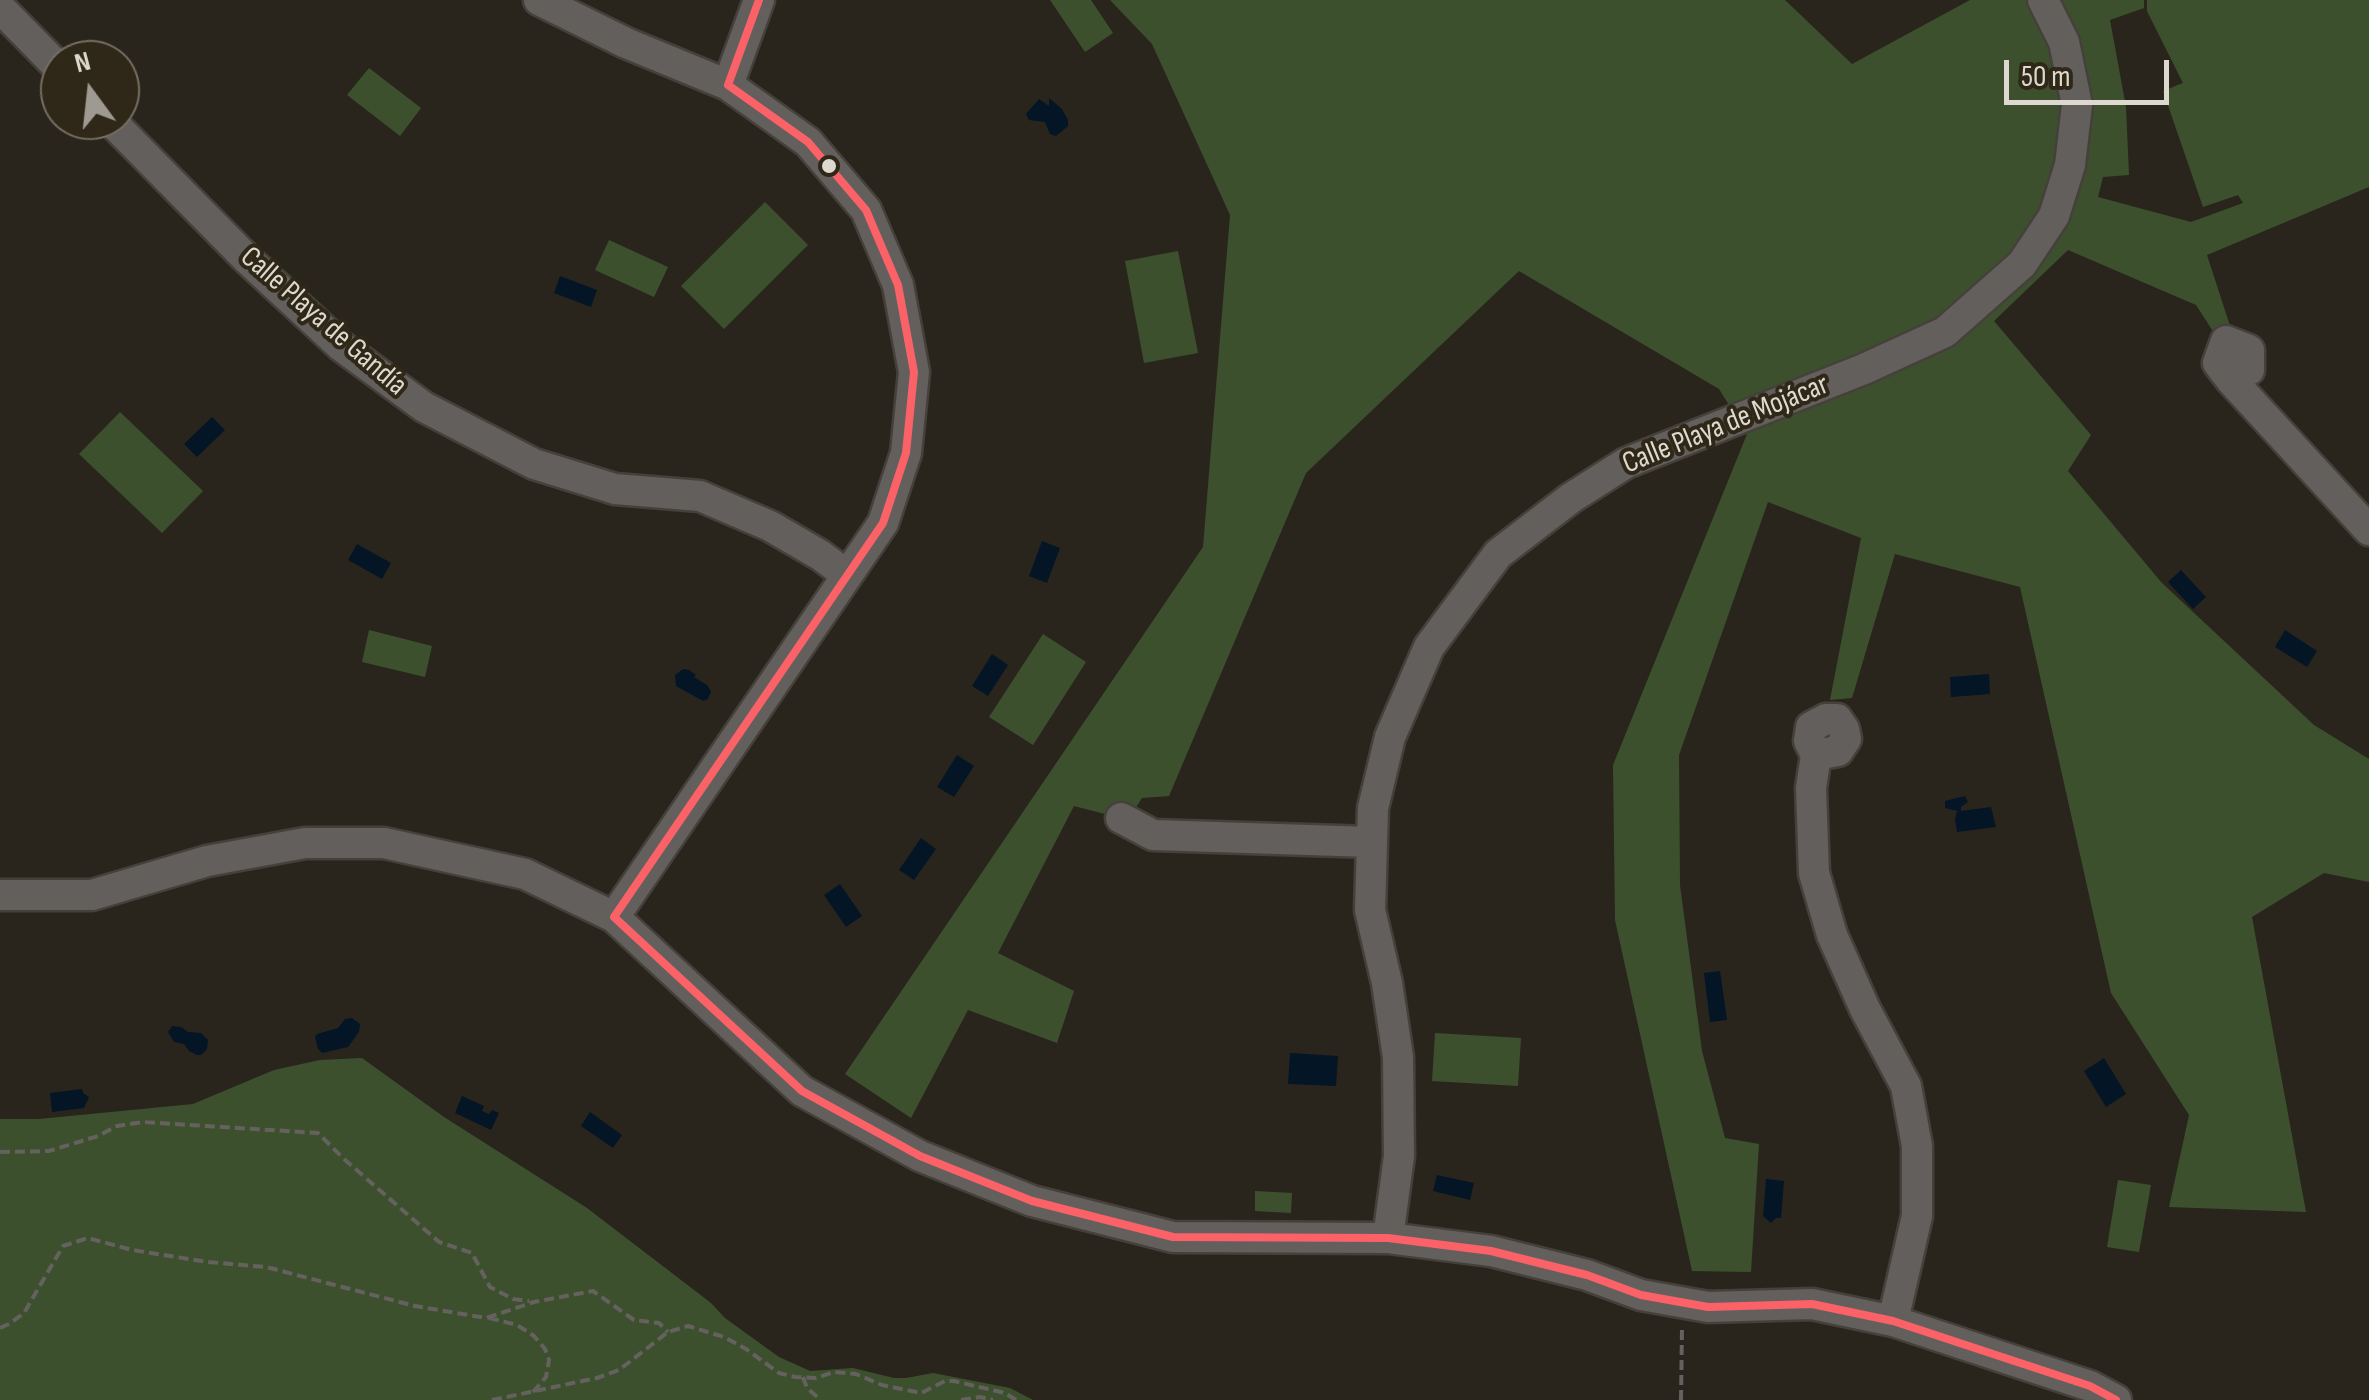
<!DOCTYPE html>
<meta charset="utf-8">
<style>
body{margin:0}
#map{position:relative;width:2369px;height:1400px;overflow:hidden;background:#29251d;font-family:"Sofia Sans Condensed",sans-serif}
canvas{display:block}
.north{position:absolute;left:40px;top:40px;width:100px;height:100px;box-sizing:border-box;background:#2f2717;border:2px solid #756e61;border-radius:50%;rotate:345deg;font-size:28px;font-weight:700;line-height:40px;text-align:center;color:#ded9cf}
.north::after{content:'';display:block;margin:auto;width:35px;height:45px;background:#9f9a91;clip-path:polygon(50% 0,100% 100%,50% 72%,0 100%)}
.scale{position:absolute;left:2004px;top:60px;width:165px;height:45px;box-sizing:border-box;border:5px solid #ded9cf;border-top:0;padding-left:12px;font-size:30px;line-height:35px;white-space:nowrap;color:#ded9cf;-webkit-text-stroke:8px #2f2717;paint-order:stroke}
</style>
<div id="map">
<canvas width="2369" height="1400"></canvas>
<div class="north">N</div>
<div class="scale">50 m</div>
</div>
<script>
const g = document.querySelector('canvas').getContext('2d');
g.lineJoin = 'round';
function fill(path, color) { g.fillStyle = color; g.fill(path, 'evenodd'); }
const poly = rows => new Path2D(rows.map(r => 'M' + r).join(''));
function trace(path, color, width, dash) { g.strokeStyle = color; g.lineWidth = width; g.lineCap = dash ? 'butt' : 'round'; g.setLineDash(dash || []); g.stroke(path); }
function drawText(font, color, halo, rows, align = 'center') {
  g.font = font + ' "Sofia Sans Condensed",sans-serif'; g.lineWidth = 8; g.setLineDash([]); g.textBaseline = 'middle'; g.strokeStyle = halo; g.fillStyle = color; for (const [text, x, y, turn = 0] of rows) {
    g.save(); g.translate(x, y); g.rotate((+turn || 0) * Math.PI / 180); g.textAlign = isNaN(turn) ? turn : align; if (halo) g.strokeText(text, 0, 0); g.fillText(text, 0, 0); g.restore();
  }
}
const green = poly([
 [1050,0,1091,0,1113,33,1085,52],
 [1110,0,1785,0,1852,64,1970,0,2144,0,2144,8,2110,20,2126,107,2129,175,2103,177,2098,197,2191,222,2243,203,2238,195,2203,207,2163,91,2183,83,2147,11,2147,0,2369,0,2369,187,2207,255,2232,332,2216,336,2196,305,2068,250,1994,321,2091,435,2068,471,2162,583,2314,725,2369,759,2369,882,2324,873,2252,917,2306,1212,2169,1207,2189,1115,2111,993,2020,587,1895,554,1852,698,1830,700,1861,538,1768,502,1679,755,1680,885,1702,1051,1725,1138,1759,1144,1751,1272,1692,1271,1615,920,1613,765,1747,434,1719,389,1519,271,1306,473,1169,796,1142,798,1128,820,1074,806,998,953,1074,991,1057,1043,968,1010,911,1118,845,1074,1203,547,1230,215,1152,44],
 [369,68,421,108,400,136,347,95],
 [765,202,808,245,724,329,681,286],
 [609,240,668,267,654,297,595,270],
 [1178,251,1198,353,1144,363,1125,261],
 [120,412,203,491,162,533,79,454],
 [369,630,432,646,425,677,362,662],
 [1043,634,1086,662,1033,745,989,717],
 [1435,1033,1521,1038,1518,1086,1432,1081],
 [362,1058,444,1117,587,1208,711,1303,725,1318,779,1357,810,1371,853,1368,894,1378,906,1378,933,1373,1010,1388,1033,1400,0,1400,0,1119,39,1119,193,1104,274,1070,320,1060],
 [2118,1180,2151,1185,2139,1252,2107,1247],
 [1255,1191,1292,1193,1291,1213,1255,1211]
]);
const water = poly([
 [1049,98,1062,109,1068,120,1068,126,1056,136,1050,134,1045,122,1029,120,1026,114,1039,99,1049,106],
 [560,276,597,290,591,307,554,293],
 [212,417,225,430,197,457,184,444],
 [1042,541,1060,548,1047,583,1029,576],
 [357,544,391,563,382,579,348,560],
 [2181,570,2206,597,2193,609,2168,582],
 [2285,630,2317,651,2307,667,2275,647],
 [992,654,1008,665,988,696,972,686],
 [683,669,689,670,696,675,694,677,707,685,711,691,708,699,703,701,676,686,675,675],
 [1989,674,1990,694,1951,697,1950,677],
 [957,755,974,766,954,797,937,787],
 [1965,796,1968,802,1961,807,1961,811,1991,807,1996,827,1957,832,1955,819,1957,811,1945,808,1945,801],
 [921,838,936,849,914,880,899,870],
 [840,884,862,916,846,927,824,895],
 [1720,971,1727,1020,1710,1022,1704,973],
 [352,1018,360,1024,359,1032,348,1047,322,1053,318,1049,315,1037,317,1034,338,1028,345,1019],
 [172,1026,181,1027,188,1032,201,1033,208,1040,207,1049,201,1055,197,1055,189,1051,184,1044,174,1042,168,1032],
 [1290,1053,1338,1056,1336,1086,1288,1084],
 [2104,1058,2126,1094,2106,1107,2084,1071],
 [82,1089,83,1093,89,1097,84,1108,52,1112,50,1093],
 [462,1096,484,1106,482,1111,489,1114,492,1110,499,1113,491,1130,455,1113],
 [590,1112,622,1135,613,1148,581,1126],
 [1437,1175,1474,1183,1470,1200,1433,1191],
 [1766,1179,1784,1181,1781,1218,1776,1218,1771,1223,1763,1216]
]);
const path = poly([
 [0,1152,49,1151,98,1136,117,1126,143,1122,318,1133,344,1159,439,1242,472,1253,490,1287,513,1299,529,1301],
 [489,1318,517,1325,534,1336,545,1349,549,1360,546,1377,533,1392],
 [0,1328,9,1324,24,1313,63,1246,88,1238,132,1250,208,1262,266,1267,415,1306,486,1318,534,1302,593,1291,634,1320,659,1323,668,1332],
 [803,1377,807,1388,821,1400],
 [492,1400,597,1378,619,1370,668,1332,688,1326,724,1337,746,1349,779,1373,795,1377,816,1378,834,1372,856,1374,882,1385,921,1393,945,1381,954,1381,1005,1393,1016,1400],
 [961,1400,980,1397,993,1400],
 [1681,1400,1682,1327]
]);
const minor = poly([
 [539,0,626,43,728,85,808,142,866,210,898,285,914,372,906,453,883,523,614,917],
 [5,13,60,69],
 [728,85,759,0],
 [110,120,246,258,341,346,424,407,534,464,615,489,700,496,770,526,820,555,847,575],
 [2231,380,2249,370,2249,350,2226,341,2218,363,2231,380,2369,530],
 [1826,719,1837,719,1844,729,1846,739,1838,751,1816,755,1809,741,1811,727,1826,719],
 [1816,755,1811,788,1814,873,1832,935,1865,1009,1906,1086,1917,1146,1917,1216,1893,1321],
 [1121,818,1153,835,1371,842],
 [0,895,92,895,207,861,305,843,384,843,525,874,614,917,802,1091,920,1156,1032,1201,1173,1237,1388,1238,1491,1251,1587,1275,1641,1295,1708,1307,1812,1304,1893,1321,2090,1386,2116,1400],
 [1388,1238,1399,1156,1398,1057,1387,983,1370,910,1373,808,1390,737,1429,647,1498,554,1571,498,1626,463,1864,369,1945,332,2022,264,2054,216,2070,165,2077,105,2064,42,2043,0]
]);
const bus1 = poly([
 [759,0,728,85,808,142,866,210,898,285,914,372,906,453,883,523,614,917,802,1091,920,1156,1032,1201,1173,1237,1388,1238,1491,1251,1587,1275,1641,1295,1708,1307,1812,1304,1893,1321,2090,1386,2116,1400]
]);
const markers = [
 [829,166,9,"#ded9cf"]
];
const streetNames = [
 ["Calle Playa de Gandía",323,322,41],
 ["Calle Playa de Mojácar",1726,425,-22]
];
fill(green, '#3d502e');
fill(water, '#041526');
trace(minor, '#45413a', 35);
trace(path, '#64615e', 4, [10, 5]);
trace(minor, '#625f5d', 30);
trace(bus1, '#fa6268', 8);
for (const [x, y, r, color] of markers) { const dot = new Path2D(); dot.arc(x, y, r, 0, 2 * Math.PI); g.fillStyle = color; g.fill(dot); trace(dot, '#2f2717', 4); }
drawText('30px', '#ded9cf', '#2f2717', streetNames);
</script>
